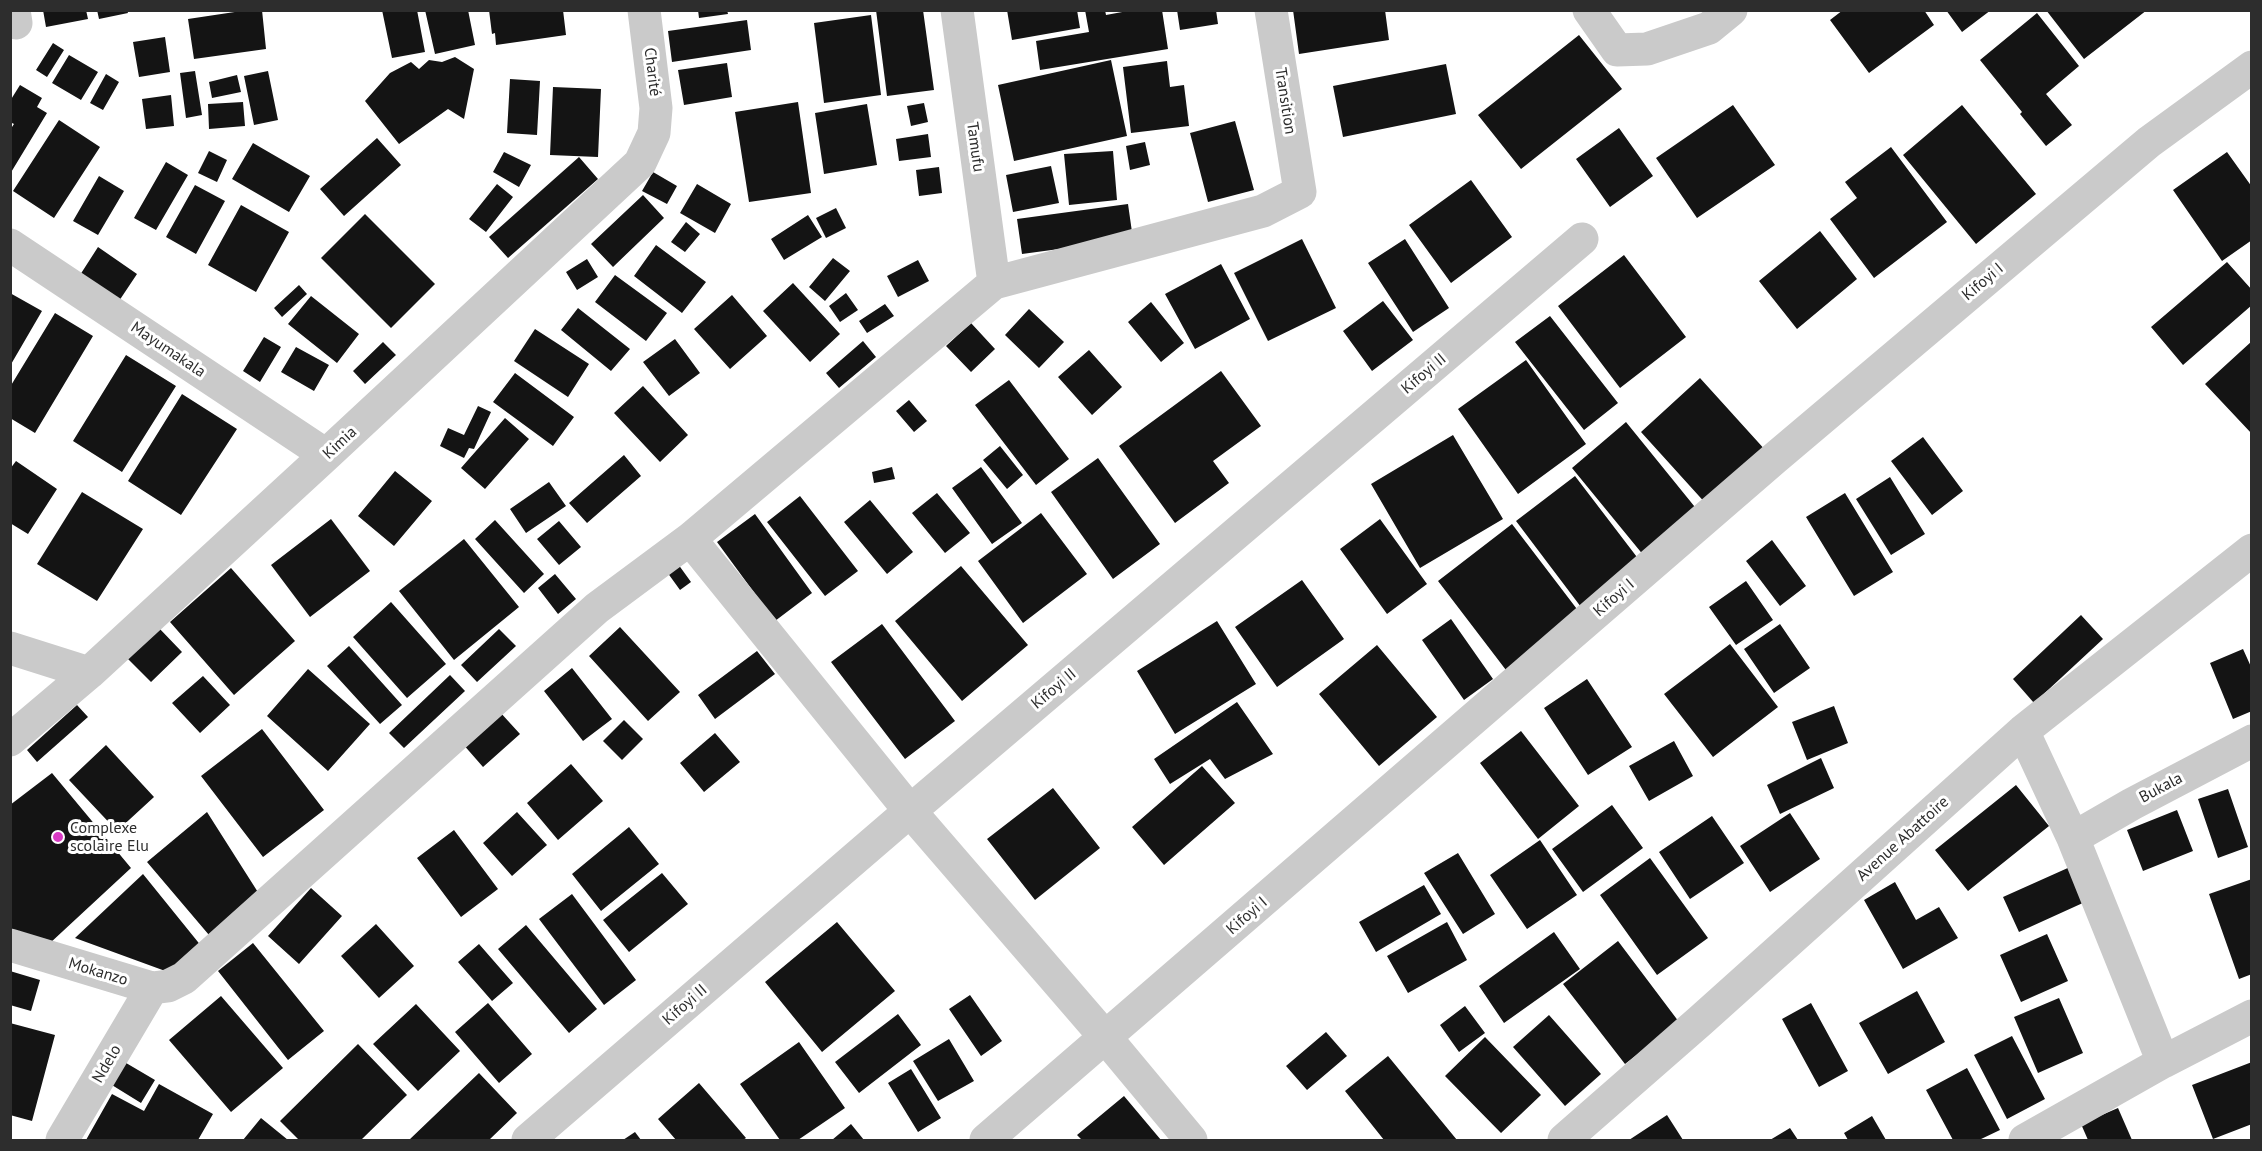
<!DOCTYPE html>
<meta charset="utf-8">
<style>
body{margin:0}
#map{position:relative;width:2262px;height:1151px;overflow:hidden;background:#fff;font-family:"PT Sans",sans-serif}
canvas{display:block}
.frame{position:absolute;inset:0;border:12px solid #2d2d2d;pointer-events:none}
</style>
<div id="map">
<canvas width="2262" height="1151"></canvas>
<div class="frame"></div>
</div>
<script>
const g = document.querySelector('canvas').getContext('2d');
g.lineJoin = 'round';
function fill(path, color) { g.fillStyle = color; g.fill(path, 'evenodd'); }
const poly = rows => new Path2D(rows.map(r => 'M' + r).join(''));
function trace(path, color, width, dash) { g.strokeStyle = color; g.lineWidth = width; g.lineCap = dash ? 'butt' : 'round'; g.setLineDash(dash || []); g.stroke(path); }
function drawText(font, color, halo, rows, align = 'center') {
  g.font = font + ' "PT Sans",sans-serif'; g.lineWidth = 6; g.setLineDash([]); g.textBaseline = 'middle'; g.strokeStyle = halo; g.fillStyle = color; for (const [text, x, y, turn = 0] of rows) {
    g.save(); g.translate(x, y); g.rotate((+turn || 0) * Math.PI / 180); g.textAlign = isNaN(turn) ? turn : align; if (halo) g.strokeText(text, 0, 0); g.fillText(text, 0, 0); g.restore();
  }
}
const building = poly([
 [43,10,86,10,88,19,46,27],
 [97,10,127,10,128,13,99,19],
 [248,10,262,10,266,49,194,59,188,19],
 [382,10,417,10,425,52,392,58],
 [425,10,468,10,475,45,435,54],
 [489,10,563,10,566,35,496,45,495,33,492,34],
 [698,10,727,10,728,14,699,18],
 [876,10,923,10,934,90,887,96],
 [1007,10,1077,10,1080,28,1012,40],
 [1085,10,1105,10,1106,15,1133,10,1162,10,1168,49,1040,70,1036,41,1089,32],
 [1177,10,1216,10,1218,24,1180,30],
 [1293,10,1385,10,1389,40,1299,54],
 [1843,10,1924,10,1934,25,1869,73,1830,20],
 [1946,10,1991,10,1962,32],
 [2046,10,2147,10,2084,59],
 [2037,13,2079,66,2046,94,2072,125,2046,146,2020,114,2022,112,1980,60],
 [871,15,881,95,824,103,814,23],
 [747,20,751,50,672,62,668,31],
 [1579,35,1622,89,1521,169,1478,115],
 [165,37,170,72,139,77,133,42],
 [53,43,64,50,47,77,36,70],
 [69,55,98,72,81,100,52,83],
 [455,57,474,69,464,119,448,109,399,144,365,101,390,73,411,62,419,69,429,60,442,62],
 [1111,60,1127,136,1014,161,998,85],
 [1167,61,1170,87,1184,85,1189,126,1131,133,1123,67],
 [727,63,732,97,684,105,678,70],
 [1446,64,1456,114,1343,137,1333,86],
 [195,71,202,115,186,118,180,73],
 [268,71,278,120,254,125,244,76],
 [106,74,119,82,103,110,90,103],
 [237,75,241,92,212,98,209,82],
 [510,79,540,81,537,135,507,133],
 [20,85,42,98,37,107,47,113,10,174,10,130,14,124,10,122,10,101],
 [553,87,601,89,598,157,550,155],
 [171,95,174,126,146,129,142,99],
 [243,102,245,126,209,129,208,104],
 [798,102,811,193,749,202,735,112],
 [924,103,928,122,911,126,907,106],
 [867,104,877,165,824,174,815,113],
 [1733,105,1775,165,1697,218,1656,158],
 [1962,105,2036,194,1976,244,1903,155],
 [59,120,100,147,54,218,13,191],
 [1235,121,1254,190,1208,202,1190,133],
 [1619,128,1653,176,1610,207,1576,159],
 [928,134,931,157,899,161,896,139],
 [377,138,401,165,344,216,320,189],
 [1145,142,1150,165,1130,170,1126,146],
 [253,143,310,176,289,212,232,179],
 [1891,147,1947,222,1874,278,1830,219,1857,198,1845,182],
 [209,151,227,160,217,182,198,173],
 [1113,151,1117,200,1069,205,1064,154],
 [504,152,531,165,519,187,493,172],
 [2227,152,2252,187,2252,240,2222,261,2173,190],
 [579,157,598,179,508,258,489,237],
 [166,162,188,175,156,230,134,218],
 [1051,166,1059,203,1013,212,1006,175],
 [939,167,942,193,919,196,916,170],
 [653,172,677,186,667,204,642,191],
 [99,176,124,191,98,235,73,221],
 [1471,180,1512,237,1451,283,1409,225],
 [497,184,513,197,486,232,469,219],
 [697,184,731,204,715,233,680,213],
 [195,185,225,201,196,254,166,237],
 [643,195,664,218,613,267,591,244],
 [1128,204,1133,239,1022,254,1017,219],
 [241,205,289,232,256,292,208,265],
 [836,208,846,228,826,238,816,218],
 [365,214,435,284,391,328,321,258],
 [808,215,822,237,784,260,771,239],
 [686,222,700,234,685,252,671,242],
 [1820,231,1857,279,1797,329,1759,281],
 [1302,239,1336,308,1268,341,1234,273],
 [1405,239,1449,308,1413,332,1368,263],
 [656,245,706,282,682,313,634,276],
 [98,247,137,274,119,301,80,275],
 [1624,255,1686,337,1620,388,1558,306],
 [833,258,850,271,825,301,809,287],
 [587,259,598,277,577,290,566,272],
 [918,260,929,281,898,297,887,276],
 [2227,262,2252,290,2252,305,2183,365,2151,327],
 [1221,264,1250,319,1195,349,1165,294],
 [615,275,667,313,646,341,595,302],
 [793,283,840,334,810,362,763,311],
 [299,285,307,294,282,317,274,308],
 [10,293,42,311,10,366],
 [846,293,858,310,840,322,829,306],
 [732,295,767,336,730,369,694,329],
 [311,296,359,334,337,363,288,324],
 [1383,301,1413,340,1372,371,1343,331],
 [1151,302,1184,343,1161,362,1128,322],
 [885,304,894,316,867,333,859,321],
 [578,308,630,349,611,371,561,330],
 [1029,309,1064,342,1039,368,1005,335],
 [55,313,93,336,35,433,10,418,10,387],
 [1550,316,1618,403,1584,430,1515,342],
 [971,323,995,349,971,372,946,346],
 [535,329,589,364,568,397,514,361],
 [264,337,281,347,260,382,243,371],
 [675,339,700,373,669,396,643,362],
 [863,341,876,357,839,388,826,373],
 [2252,341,2252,434,2205,384],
 [383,342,396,355,365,384,353,371],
 [296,347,329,365,314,391,281,372],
 [1089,350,1122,387,1092,415,1058,377],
 [126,355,176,386,122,472,73,441],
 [1526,360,1586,444,1518,494,1458,409],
 [1221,371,1261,426,1213,461,1229,483,1175,523,1119,446],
 [515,373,574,417,553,446,493,402],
 [1700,378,1767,452,1708,506,1641,432],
 [1009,380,1069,459,1036,485,975,405],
 [643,386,688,435,660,462,614,413],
 [182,394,237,429,181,515,128,481],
 [909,400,927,421,914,432,896,411],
 [478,406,491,412,474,449,469,448,464,458,440,446,448,428,464,435],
 [505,418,529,439,485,489,461,468],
 [1626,422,1703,517,1649,562,1572,468],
 [1453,435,1503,519,1420,568,1371,484],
 [1923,437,1963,491,1932,515,1891,461],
 [1000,446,1023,475,1007,489,983,460],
 [624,455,641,476,587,523,569,503],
 [1098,458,1160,544,1113,579,1051,492],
 [16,461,57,489,28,534,10,523,10,469],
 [892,467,895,479,874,483,872,472],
 [981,467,1022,523,992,544,952,488],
 [395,471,432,501,394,546,358,516],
 [1575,476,1643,565,1584,611,1516,521],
 [1890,477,1925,534,1891,555,1856,499],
 [549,482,566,506,526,533,510,509],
 [82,492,143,529,97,601,37,564],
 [937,493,970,533,945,553,912,513],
 [1845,493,1893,572,1854,596,1806,517],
 [800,496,858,571,825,596,767,522],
 [870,500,913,552,887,574,844,522],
 [1041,513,1087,574,1023,623,978,561],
 [755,514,812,593,775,621,717,542],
 [331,519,370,571,310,617,271,565],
 [1380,519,1427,584,1387,614,1340,549],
 [495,520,544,574,524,593,475,539],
 [559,521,581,547,559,565,537,539],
 [1512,524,1583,617,1509,674,1438,581],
 [464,539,519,607,454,660,399,591],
 [1772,540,1806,586,1780,606,1746,561],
 [678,564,691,582,680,590,667,572],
 [961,566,1028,645,962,701,895,621],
 [231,568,295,641,234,695,170,622],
 [555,574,576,599,558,614,538,588],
 [1302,580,1344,639,1277,687,1235,627],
 [1746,581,1773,620,1736,645,1709,607],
 [391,602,446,664,407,698,353,637],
 [2081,615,2103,639,2034,703,2013,679],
 [1451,619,1493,679,1464,700,1422,640],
 [1217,621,1256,684,1175,734,1137,671],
 [882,624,955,721,905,759,831,662],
 [1780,624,1810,668,1774,693,1744,649],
 [158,627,182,652,151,682,126,657],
 [620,627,680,692,648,721,589,656],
 [499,629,516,646,477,682,461,665],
 [1730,644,1778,707,1713,757,1664,694],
 [1377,645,1437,717,1379,766,1319,694],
 [349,646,402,705,380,724,327,666],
 [2243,649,2252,669,2252,711,2233,719,2210,663],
 [757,651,775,674,715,719,698,695],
 [572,668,612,719,583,741,544,691],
 [308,669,370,724,328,771,267,716],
 [450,675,465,691,404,748,389,733],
 [203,676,230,705,200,733,172,703],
 [1587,679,1632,747,1588,775,1544,708],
 [1237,702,1273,754,1225,779,1210,759,1170,784,1154,759],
 [77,705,88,717,37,762,27,750],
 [1834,706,1848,743,1807,760,1792,722],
 [499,711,520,734,483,767,462,743],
 [624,720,643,739,622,760,603,741],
 [262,729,324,810,263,857,201,776],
 [1521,731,1579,806,1538,839,1480,763],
 [715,733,740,762,704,792,680,763],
 [1674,741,1693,776,1649,801,1629,766],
 [106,745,154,797,117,831,69,780],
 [1821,758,1834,788,1780,814,1767,785],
 [571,764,603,801,558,840,527,803],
 [1202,766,1235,803,1164,865,1132,827],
 [52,773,131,868,49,944,10,933,10,805],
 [2016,785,2049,826,1968,891,1935,850],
 [1053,788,1100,848,1035,900,987,839],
 [2228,789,2248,847,2218,858,2198,799],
 [1612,805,1643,848,1583,892,1552,849],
 [2177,810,2193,851,2143,871,2127,830],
 [207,812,261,897,209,935,147,862],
 [517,812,547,845,512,876,483,843],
 [1790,813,1820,859,1770,892,1740,846],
 [1712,816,1744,863,1690,899,1659,852],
 [629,827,659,864,601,911,572,874],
 [454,830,498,889,461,917,417,858],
 [1540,840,1577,895,1527,929,1490,875],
 [1458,853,1495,914,1463,934,1424,873],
 [1650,858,1708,938,1657,975,1600,895],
 [2070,867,2085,902,2019,932,2003,897],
 [662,873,688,904,629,952,603,920],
 [143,874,202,947,168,972,75,938],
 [2252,879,2252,974,2239,979,2209,894],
 [1895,882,1916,920,1939,907,1958,938,1903,969,1864,900],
 [1424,885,1441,914,1376,952,1359,922],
 [311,888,342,916,299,964,268,936],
 [572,894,636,980,604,1005,539,919],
 [837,922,895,991,822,1052,765,982],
 [1447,922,1467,960,1408,993,1387,956],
 [376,924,414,966,379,998,341,956],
 [526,925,597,1009,569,1033,498,949],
 [1554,932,1580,969,1504,1023,1479,986],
 [2047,934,2068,981,2021,1002,2000,955],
 [1618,941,1679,1022,1625,1064,1563,984],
 [253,943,324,1031,288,1060,218,971],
 [479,944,513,983,492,1001,458,962],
 [10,971,40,980,31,1011,10,1005],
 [1917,991,1945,1042,1888,1074,1859,1023],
 [970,995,1002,1041,981,1056,949,1009],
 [221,996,283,1068,231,1112,169,1040],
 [2059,998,2083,1053,2038,1073,2014,1017],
 [488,1003,532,1054,499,1083,455,1032],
 [1811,1003,1848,1071,1819,1087,1782,1019],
 [416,1004,460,1051,418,1091,373,1044],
 [1465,1006,1485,1033,1459,1052,1440,1025],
 [898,1014,921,1045,859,1093,835,1062],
 [1549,1015,1601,1074,1565,1106,1513,1047],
 [10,1023,55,1035,32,1121,10,1115],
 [1326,1032,1347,1056,1307,1090,1286,1066],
 [2012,1036,2045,1099,2007,1119,1974,1055],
 [1485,1037,1541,1095,1501,1133,1445,1076],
 [949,1039,974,1081,938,1101,913,1061],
 [799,1042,845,1108,798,1140,780,1140,740,1084],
 [358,1044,407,1095,361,1140,299,1140,280,1121],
 [1388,1056,1457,1140,1384,1140,1345,1091],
 [121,1060,155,1080,141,1103,107,1082],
 [2252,1062,2252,1124,2213,1139,2192,1085],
 [1967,1068,2000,1130,1979,1140,1953,1140,1926,1090],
 [911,1069,941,1118,918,1132,888,1083],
 [479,1073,517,1113,489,1140,409,1140],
 [699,1083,746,1138,743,1140,676,1140,658,1119],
 [159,1084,213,1114,198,1140,86,1140,112,1094,144,1111],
 [1124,1096,1161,1140,1082,1140,1077,1135],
 [2118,1108,2132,1140,2088,1140,2081,1124],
 [1667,1115,1683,1140,1629,1140],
 [1872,1116,1886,1140,1848,1140,1844,1133],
 [261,1118,288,1140,243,1140],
 [851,1124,864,1140,832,1140],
 [1790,1128,1798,1140,1770,1140],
 [635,1132,641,1140,623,1140]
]);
const minor = poly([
 [14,10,16,23],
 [957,10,994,283],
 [1589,10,1617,50,1647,49,1709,28,1731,10],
 [10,245,326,455],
 [690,539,910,811,1106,1038,1191,1140],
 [10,648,89,673],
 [2023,731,2073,838,2163,1062],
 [10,740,89,673,326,455,640,163,654,133,656,108,644,10],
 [2073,838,2132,804,2252,741],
 [10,945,152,988,168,986,184,978,597,608,690,539,994,283,1263,211,1300,192,1271,10],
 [62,1140,152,988],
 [528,1140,910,811,1582,239],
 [986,1140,1775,458,2149,142,2252,67],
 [1564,1140,1700,1021,2023,731,2252,550],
 [2025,1140,2163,1062,2252,1016]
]);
const markers = [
 [58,837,6,"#d939c4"]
];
const streetNames = [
 ["Charité",652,72,83],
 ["Transition",1285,101,81],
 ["Tamufu",975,147,82],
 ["Kifoyi I",1983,282,-40],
 ["Mayumakala",168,350,34],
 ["Kifoyi II",1424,374,-40],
 ["Kimia",340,443,-43],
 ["Kifoyi I",1614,598,-41],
 ["Kifoyi II",1054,689,-40],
 ["Bukala",2161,788,-28],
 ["Avenue Abattoire",1903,839,-42],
 ["Kifoyi I",1247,916,-41],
 ["Mokanzo",98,972,17],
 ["Kifoyi II",685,1005,-41],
 ["Ndelo",107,1064,-60]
];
const poiNames = [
 ["Complexe",70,828],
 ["scolaire Elu",70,846]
];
fill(building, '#141414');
trace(minor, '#cacaca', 33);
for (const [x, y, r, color] of markers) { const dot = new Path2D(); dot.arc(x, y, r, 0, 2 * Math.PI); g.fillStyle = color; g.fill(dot); trace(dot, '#fff', 2); }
drawText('16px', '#2d2d2d', '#fff', streetNames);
drawText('16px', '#2d2d2d', '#fff', poiNames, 'left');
</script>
